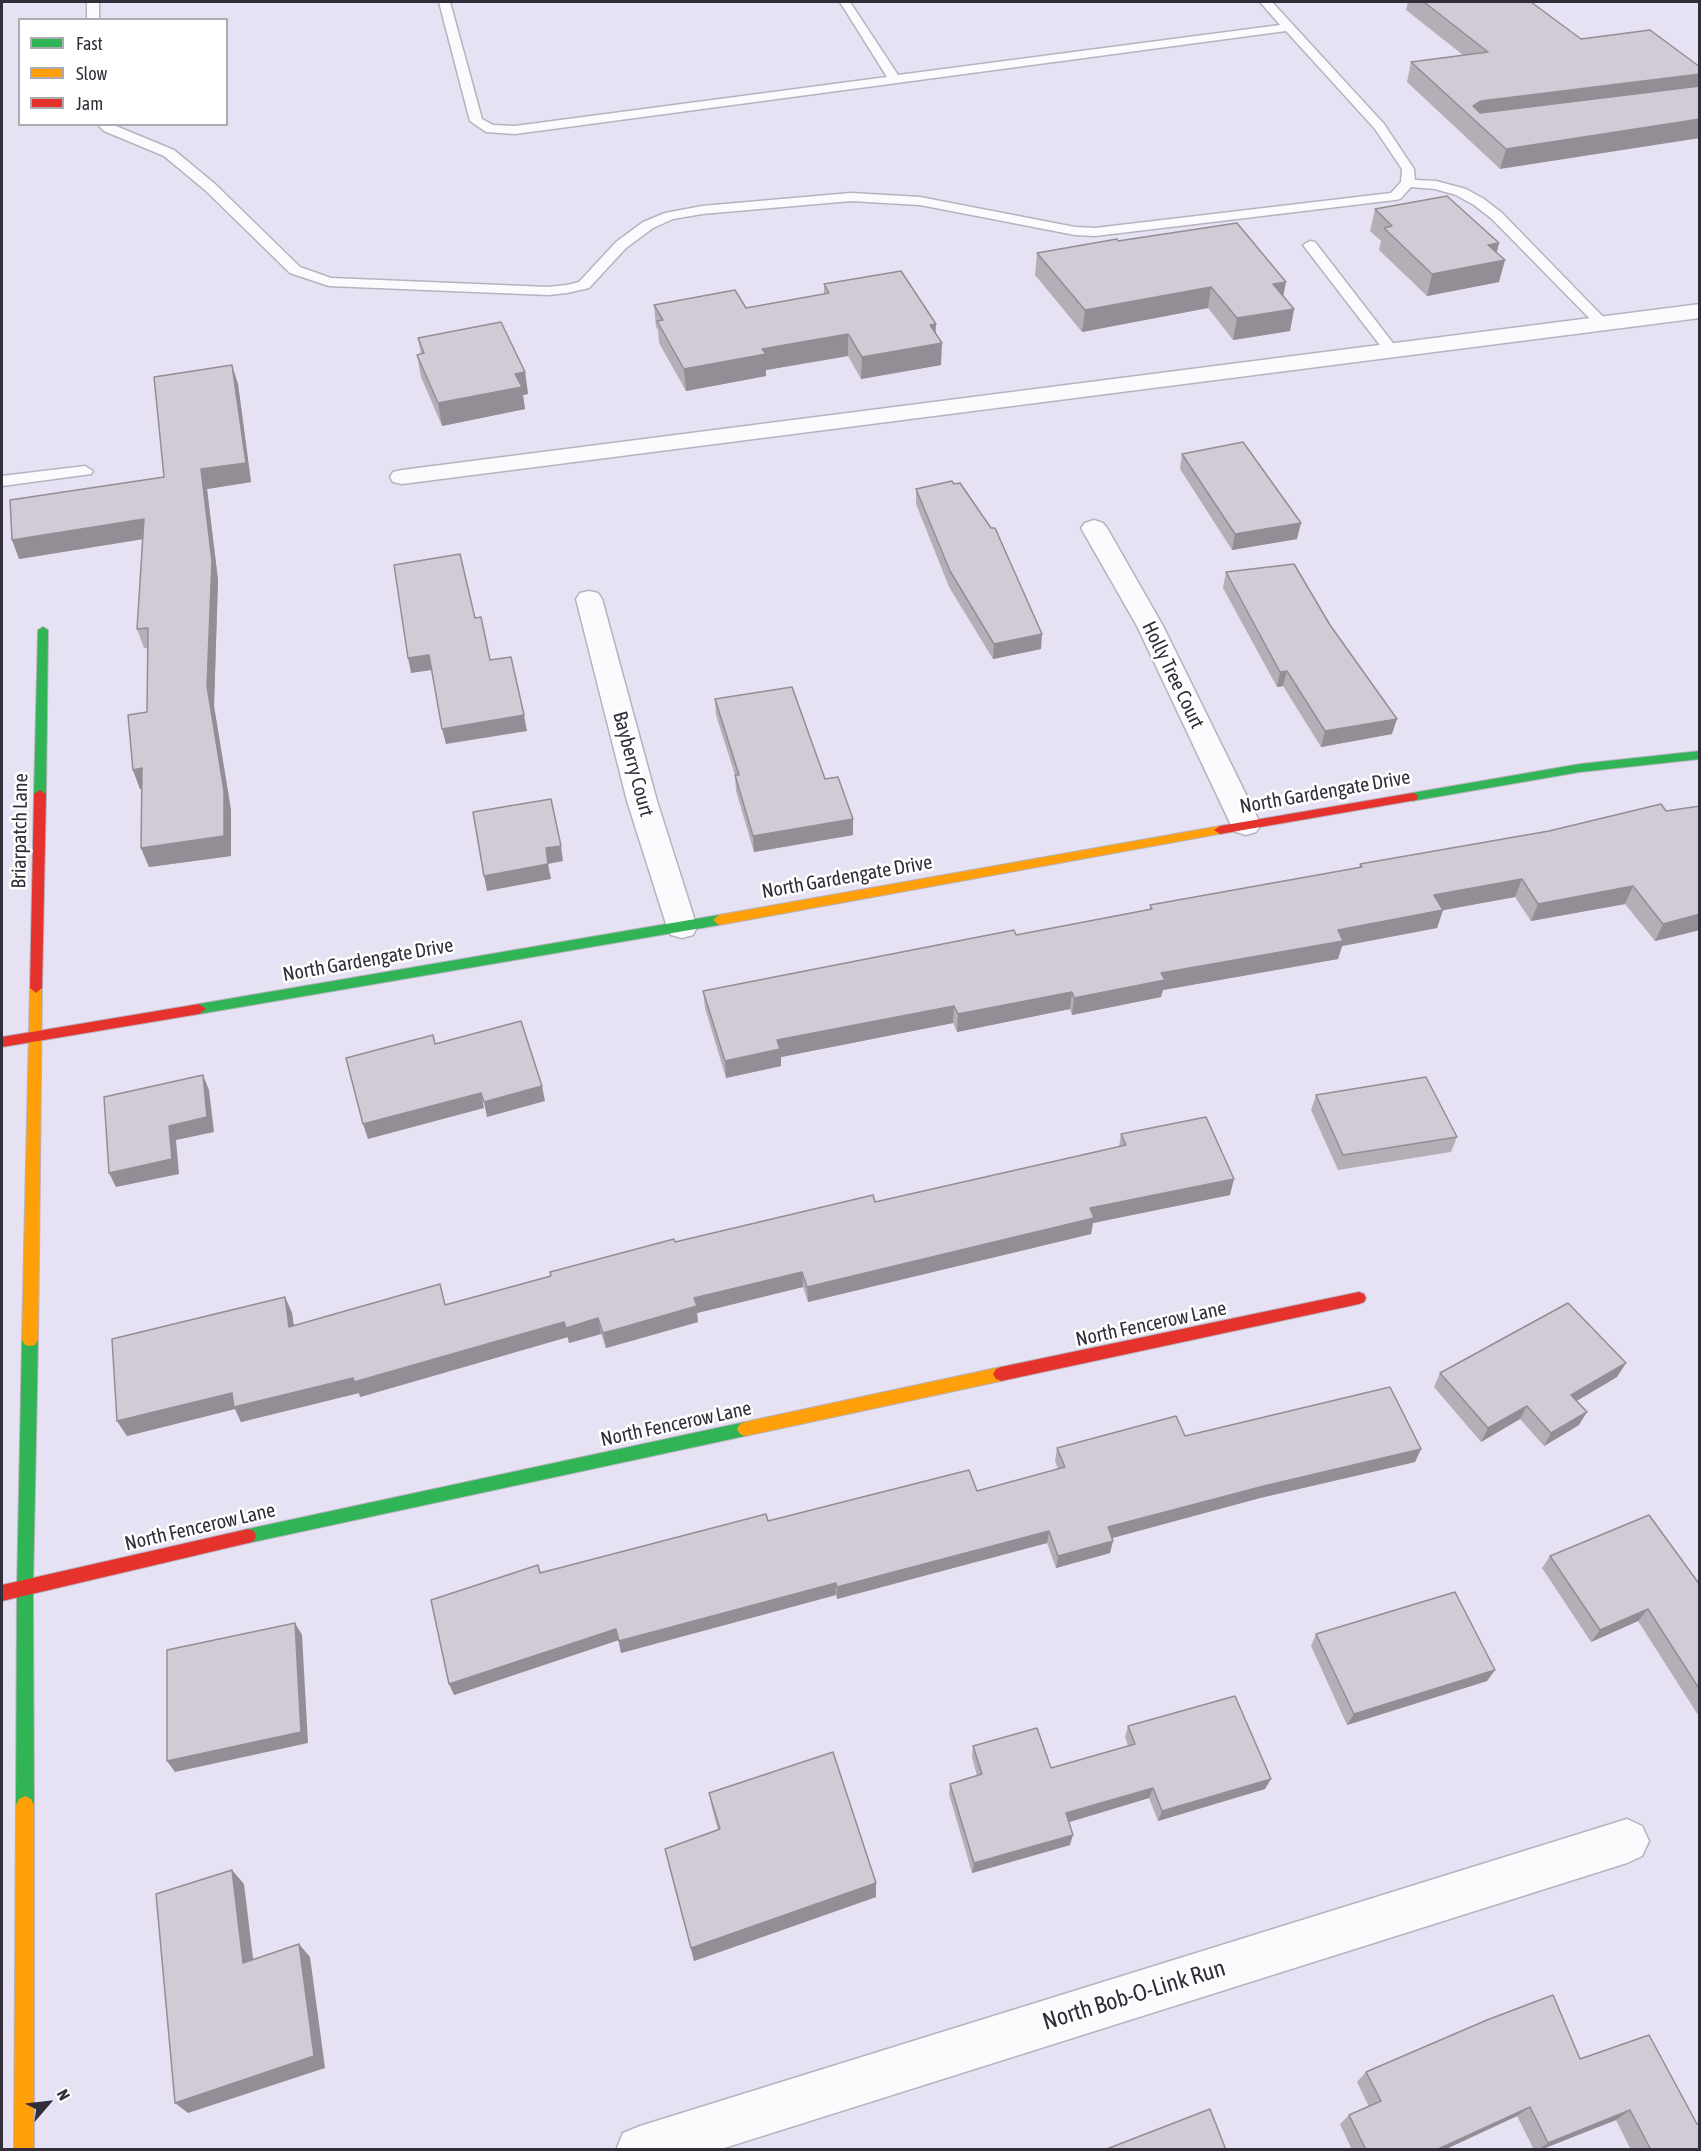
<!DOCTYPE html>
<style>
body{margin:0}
#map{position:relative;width:1701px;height:2151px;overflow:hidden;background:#e6e2f3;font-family:"Asap Condensed",sans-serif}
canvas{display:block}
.frame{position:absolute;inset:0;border:3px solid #312e3a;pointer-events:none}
.legend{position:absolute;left:18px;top:18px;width:210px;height:108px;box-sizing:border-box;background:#fff;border:2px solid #adabb0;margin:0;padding:8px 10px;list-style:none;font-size:18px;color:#312e3a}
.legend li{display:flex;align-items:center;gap:12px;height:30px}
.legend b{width:30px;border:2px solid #adabb0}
.north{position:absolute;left:18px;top:2073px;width:60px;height:60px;-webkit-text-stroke:4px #fff;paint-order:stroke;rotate:62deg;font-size:16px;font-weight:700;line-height:24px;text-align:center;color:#312e3a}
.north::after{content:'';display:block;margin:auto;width:21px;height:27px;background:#312e3a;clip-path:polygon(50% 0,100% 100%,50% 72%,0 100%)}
</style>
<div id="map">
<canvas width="1701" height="2151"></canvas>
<div class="frame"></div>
<ul class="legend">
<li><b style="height:8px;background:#30b455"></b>Fast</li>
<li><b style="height:8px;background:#ff9f0a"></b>Slow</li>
<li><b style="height:8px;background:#e5322d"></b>Jam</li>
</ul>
<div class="north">N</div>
</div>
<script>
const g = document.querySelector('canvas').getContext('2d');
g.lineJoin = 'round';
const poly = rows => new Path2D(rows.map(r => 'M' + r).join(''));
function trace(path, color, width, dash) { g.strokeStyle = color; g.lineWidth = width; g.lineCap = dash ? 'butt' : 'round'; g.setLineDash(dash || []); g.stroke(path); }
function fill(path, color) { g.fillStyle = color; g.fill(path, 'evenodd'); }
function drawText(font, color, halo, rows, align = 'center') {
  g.font = font + ' "Asap Condensed",sans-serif'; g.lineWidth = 5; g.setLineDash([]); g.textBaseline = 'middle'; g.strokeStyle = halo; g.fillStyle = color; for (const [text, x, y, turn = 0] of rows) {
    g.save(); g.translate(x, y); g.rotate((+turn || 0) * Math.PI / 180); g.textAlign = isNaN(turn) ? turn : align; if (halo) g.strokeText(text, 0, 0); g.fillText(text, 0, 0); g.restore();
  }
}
const lane = poly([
 [87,2,99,2,99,20,87,20,87,2],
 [439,2,450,2,482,119,493,125,515,126,887,77,840,2,850,2,898,75,1280,25,1260,2,1272,2,1384,124,1414,169,1415,180,1436,181,1466,189,1484,199,1502,213,1609,323,1602,327,1597,326,1492,219,1474,205,1456,195,1435,189,1411,187,1400,199,1395,200,1095,236,1075,235,920,205,851,201,702,214,673,219,653,228,626,248,589,288,567,293,548,295,329,286,290,273,205,190,164,156,104,131,97,124,111,124,174,150,215,184,300,267,331,278,548,287,567,285,579,282,616,242,643,222,665,213,702,206,851,193,920,197,1075,227,1095,228,1391,193,1401,182,1402,169,1375,129,1286,31,515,134,486,132,470,121,439,2],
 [1310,241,1315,242,1396,347,1398,350,1396,353,1386,353,1303,245,1310,241],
 [85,466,93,471,91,474,2,486,2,476,85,466]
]);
const street = poly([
 [1700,304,1700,318,402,484,393,482,390,477,393,472,402,470,1700,304],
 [1094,520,1103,523,1107,528,1163,626,1261,825,1256,832,1246,835,1236,832,1231,825,1137,626,1081,528,1085,523,1094,520],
 [589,591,598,593,602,599,657,801,697,927,693,935,682,938,671,935,667,927,627,801,576,599,580,593,589,591],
 [1627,1819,1642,1826,1649,1841,1642,1856,1627,1863,718,2150,616,2150,623,2133,640,2126,1627,1819]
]);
const fast = poly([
 [43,627,48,630,46,794,40,798,34,794,38,630,43,627],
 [1700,751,1700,759,1580,772,1412,801,1406,797,1412,793,1580,764,1700,751],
 [719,915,725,920,719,925,199,1014,192,1009,199,1004,719,915],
 [30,1334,35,1335,38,1340,33,1587,34,1805,31,1811,25,1814,19,1811,16,1805,17,1587,22,1340,25,1335,30,1334],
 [745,1422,750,1424,753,1429,750,1434,745,1436,248,1543,242,1541,240,1536,242,1531,248,1529,745,1422]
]);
const slow = poly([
 [1220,826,1226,830,1224,833,719,925,713,920,719,915,1220,826],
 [36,983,42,988,38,1340,35,1345,30,1346,25,1345,22,1340,30,988,36,983],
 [1001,1367,1006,1369,1009,1374,1006,1379,1001,1381,745,1436,740,1434,737,1429,740,1424,745,1422,1001,1367],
 [25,1796,31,1799,34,1805,34,2150,14,2150,16,1805,19,1799,25,1796]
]);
const jam = poly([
 [40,790,46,794,42,988,36,993,30,988,34,794,40,790],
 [1412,793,1416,794,1418,797,1416,800,1220,834,1214,830,1220,826,1412,793],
 [199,1004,206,1009,199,1014,2,1047,2,1037,199,1004],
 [1359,1292,1364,1294,1366,1298,1364,1302,1359,1304,1001,1381,996,1379,993,1374,996,1369,1001,1367,1359,1292],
 [248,1529,254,1531,256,1536,254,1541,248,1543,2,1601,2,1585,248,1529]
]);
const wall = poly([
 [1408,2,1531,2,1581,39,1500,169,1407,82,1411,62,1463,55,1406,10],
 [1375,209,1499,243,1497,252,1499,282,1427,296,1379,250,1381,241,1370,231],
 [1118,241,1283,296,1294,309,1290,331,1233,340,1208,308,1082,332,1035,275,1037,253],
 [824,284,935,333,941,365,861,379,848,356,766,370,766,376,686,391,659,343,658,330,656,327,654,305,746,308,824,294],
 [418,338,525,372,528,394,523,395,525,409,442,426,421,377,417,355,421,354],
 [238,384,251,482,207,489,218,580,214,706,231,810,231,856,149,867,141,848,141,789,140,789,133,770,147,712,148,648,144,648,137,629,143,539,19,559,164,477],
 [1182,454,1297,539,1232,550,1180,469],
 [916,489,1041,649,993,659,949,587,916,504],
 [1226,572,1392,734,1321,747,1283,686,1277,687,1223,588],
 [715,699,825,779,853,835,754,852,736,791,735,775,716,715],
 [1549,831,1700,930,1655,941,1625,904,1531,921,1515,897,1443,910,1437,928,1342,946,1338,959,1163,990,1161,997,1072,1015,1070,1009,957,1032,953,1023,781,1057,781,1066,726,1078,705,1008,703,991,1016,935,1150,909,1150,905,1359,868,1360,864],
 [1316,1095,1457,1137,1451,1152,1338,1170,1311,1110],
 [1121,1134,1230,1195,1093,1223,1091,1234,808,1302,803,1287,697,1313,698,1322,606,1348,601,1334,569,1343,568,1337,360,1397,359,1393,241,1422,235,1409,127,1436,117,1421,285,1297,292,1313,294,1326,446,1304,675,1242,875,1202,1119,1147],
 [1440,1373,1617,1377,1576,1401,1579,1425,1544,1446,1520,1419,1481,1442,1434,1387],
 [1185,1436,1421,1449,1415,1462,1260,1498,1112,1538,1110,1553,1056,1568,1047,1543,837,1599,836,1595,621,1653,618,1640,454,1695,540,1572,768,1521,977,1491,1058,1469,1055,1461,1057,1448],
 [1550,1556,1700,1585,1700,1718,1638,1621,1591,1642,1542,1568],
 [1316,1634,1495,1670,1487,1681,1347,1725,1311,1646],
 [1128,1726,1265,1789,1158,1821,1149,1798,1069,1822,1070,1845,972,1873,949,1794,950,1784,977,1776,972,1757,973,1746,1051,1768,1128,1746,1125,1737],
 [709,1793,876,1883,876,1897,694,1961,668,1863,718,1830,712,1808],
 [1580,2059,1700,2150,1631,2150,1616,2120,1540,2150,1534,2150,1517,2116,1444,2150,1352,2150,1340,2124,1349,2115,1369,2107,1357,2082,1366,2072]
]);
const shadedWall = poly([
 [1700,74,1700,93,1470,116,1473,106,1481,101],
 [1700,119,1700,138,1500,169,1506,149],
 [1499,243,1494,262,1505,260,1499,282,1427,296,1432,274,1488,245],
 [1286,282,1282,303,1273,284],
 [1211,287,1208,308,1082,332,1085,310],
 [1294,309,1290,331,1233,340,1237,318],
 [936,324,935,344,942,343,941,365,861,379,862,357,930,325],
 [848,334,848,356,766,370,766,376,686,391,684,369,762,349],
 [232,365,238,384,251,482,207,489,218,580,214,706,231,810,231,856,149,867,141,848,207,686,201,469],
 [525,372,528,394,523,395,525,409,442,426,438,403,515,374],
 [144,519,150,538,19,559,12,540],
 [1301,523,1297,539,1232,550,1235,534],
 [1042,634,1041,649,993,659,994,644],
 [429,655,432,670,411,673,408,658],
 [1287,671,1283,686,1277,687,1280,672],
 [524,715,527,731,446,744,442,729],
 [1397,719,1392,734,1321,747,1325,731],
 [142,768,149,788,140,789,133,770],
 [853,819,853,835,754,852,753,836],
 [561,846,563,861,548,864,546,848],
 [548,864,551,879,487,891,484,876],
 [1522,879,1515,897,1428,913,1434,895],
 [1633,886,1625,904,1531,921,1538,904],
 [1443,910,1437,928,1342,946,1338,959,1163,990,1161,997,1072,1015,1074,998,1161,973,1338,930],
 [1700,914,1700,930,1655,941,1663,924],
 [1072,992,1070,1009,957,1032,958,1014],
 [954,1006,953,1023,781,1057,781,1066,726,1078,725,1061,777,1040],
 [203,1075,209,1090,214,1132,176,1140,179,1174,116,1187,109,1173,169,1126],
 [542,1086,545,1101,487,1117,484,1102],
 [481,1093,484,1108,368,1139,363,1124],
 [1234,1179,1230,1195,1093,1223,1091,1234,808,1302,807,1287,1090,1208],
 [802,1272,803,1287,697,1313,698,1322,606,1348,603,1333,694,1298],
 [285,1297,292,1313,296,1342,289,1327],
 [598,1318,601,1334,569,1343,566,1328],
 [564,1322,568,1337,360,1397,359,1393,241,1422,235,1409,127,1436,117,1421,232,1393],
 [1626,1363,1617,1377,1563,1409,1571,1395],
 [1527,1406,1520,1419,1481,1442,1488,1428],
 [1587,1412,1579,1425,1544,1446,1551,1433],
 [1421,1449,1415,1462,1260,1498,1105,1540,1108,1527,1264,1486],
 [1049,1531,1047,1543,837,1599,837,1587],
 [1113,1541,1110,1553,1056,1568,1058,1556],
 [836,1583,836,1595,621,1653,619,1641],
 [1648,1609,1638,1621,1591,1642,1600,1630],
 [295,1623,302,1635,308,1743,175,1772,167,1761],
 [616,1629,619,1640,454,1695,449,1684],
 [1495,1670,1487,1681,1347,1725,1354,1714],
 [1271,1779,1265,1789,1158,1821,1162,1811],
 [1153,1788,1149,1798,1063,1824,1066,1813],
 [1073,1835,1070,1845,972,1873,974,1863],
 [232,1870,244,1884,255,1975,243,1963],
 [876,1883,876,1897,694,1961,691,1948],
 [299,1944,310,1957,325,2068,188,2113,175,2103],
 [1530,2107,1517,2116,1444,2150,1436,2150],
 [1630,2110,1616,2120,1540,2150,1538,2150,1548,2143]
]);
const building = poly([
 [1424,2,1531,2,1581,39,1650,30,1700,67,1700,74,1481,101,1473,106,1480,113,1700,86,1700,119,1506,149,1411,62,1488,52,1424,2],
 [1447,196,1499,243,1488,245,1505,260,1432,274,1384,228,1392,226,1375,209,1447,196],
 [1237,223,1286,282,1273,284,1294,309,1237,318,1211,287,1085,310,1037,253,1117,239,1118,241,1237,223],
 [901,271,936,324,930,325,942,343,862,357,848,334,762,349,766,354,684,369,657,321,663,320,654,305,735,290,746,308,829,293,824,284,901,271],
 [501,322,525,372,515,374,522,387,438,403,417,355,424,353,418,338,501,322],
 [232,365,246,463,201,469,212,561,207,686,224,791,224,836,141,848,142,768,133,770,128,715,147,712,148,628,137,629,144,519,12,540,10,500,164,477,154,377,232,365],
 [1243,442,1301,523,1235,534,1182,454,1243,442],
 [952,481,954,484,960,483,991,528,995,528,1042,634,994,644,950,571,916,489,952,481],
 [460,554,475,618,481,617,490,660,511,657,524,715,442,729,429,655,408,658,394,565,460,554],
 [1294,564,1330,625,1397,719,1325,731,1287,671,1280,672,1226,572,1294,564],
 [792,687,825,779,838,777,853,819,753,836,735,775,739,775,715,699,792,687],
 [551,799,561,846,546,848,548,864,484,876,473,812,551,799],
 [1661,804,1666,811,1700,806,1700,914,1663,924,1633,886,1538,904,1522,879,1434,895,1443,910,1338,930,1343,941,1161,973,1165,980,1074,998,1072,992,958,1014,954,1006,777,1040,780,1049,725,1061,703,991,1014,930,1016,935,1152,909,1150,905,1362,867,1360,864,1549,831,1661,804],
 [521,1021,542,1086,484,1102,481,1093,363,1124,346,1058,433,1035,435,1044,521,1021],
 [203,1075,207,1117,169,1126,172,1159,109,1173,104,1097,203,1075],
 [1426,1077,1457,1137,1343,1155,1316,1095,1426,1077],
 [1206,1117,1234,1179,1090,1208,1094,1218,807,1287,802,1272,694,1298,697,1306,603,1333,598,1318,566,1328,564,1322,354,1382,353,1378,234,1407,232,1393,117,1421,112,1339,285,1297,289,1327,440,1284,445,1305,551,1276,550,1272,674,1239,675,1242,873,1195,875,1202,1126,1145,1121,1134,1206,1117],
 [1568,1303,1626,1363,1571,1395,1587,1412,1551,1433,1527,1406,1488,1428,1440,1373,1568,1303],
 [1390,1387,1421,1449,1264,1486,1108,1527,1113,1541,1058,1556,1049,1531,837,1587,836,1583,619,1641,616,1629,449,1684,431,1600,538,1565,540,1573,766,1514,768,1521,969,1470,977,1491,1065,1467,1057,1448,1176,1416,1185,1436,1390,1387],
 [1649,1515,1700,1585,1700,1690,1648,1609,1600,1630,1550,1556,1649,1515],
 [1455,1592,1495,1670,1354,1714,1316,1634,1455,1592],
 [295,1623,301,1732,167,1761,167,1650,295,1623],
 [1235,1696,1271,1779,1162,1811,1153,1788,1066,1813,1073,1835,974,1863,950,1784,982,1774,973,1746,1037,1728,1051,1768,1135,1744,1128,1726,1235,1696],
 [833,1752,876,1883,691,1948,665,1849,720,1829,709,1793,833,1752],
 [232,1870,243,1963,299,1944,314,2056,175,2103,156,1894,232,1870],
 [1553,1995,1580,2059,1649,2035,1697,2124,1700,2123,1700,2150,1651,2150,1630,2110,1548,2143,1530,2107,1436,2150,1366,2150,1349,2115,1381,2101,1366,2072,1487,2020,1553,1995],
 [1210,2109,1226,2150,1104,2150,1210,2109]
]);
const streetNames = [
 ["Holly Tree Court",1173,675,64],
 ["Bayberry Court",633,764,75],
 ["North Gardengate Drive",1325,792,-10],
 ["Briarpatch Lane",20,831,-89],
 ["North Gardengate Drive",847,877,-10],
 ["North Gardengate Drive",368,960,-10],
 ["North Fencerow Lane",1151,1324,-12],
 ["North Fencerow Lane",676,1424,-12],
 ["North Fencerow Lane",200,1527,-13]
];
const nearStreetnames = [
 ["North Bob-O-Link Run",1134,1995,-17]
];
trace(lane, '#b6b3c0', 3);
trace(street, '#b6b3c0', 3);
trace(fast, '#b6b3c0', 2);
trace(slow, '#b6b3c0', 2);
trace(jam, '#b6b3c0', 2);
fill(lane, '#fbfbfd');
fill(street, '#fbfbfd');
fill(fast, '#30b455');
fill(slow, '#ff9f0a');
fill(jam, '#e5322d');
fill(wall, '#b5aeb7');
fill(shadedWall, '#938d95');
fill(building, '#d2cad5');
trace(building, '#938d95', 1.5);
drawText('20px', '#312e3a', '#fff', streetNames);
drawText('24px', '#312e3a', '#fff', nearStreetnames);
</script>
